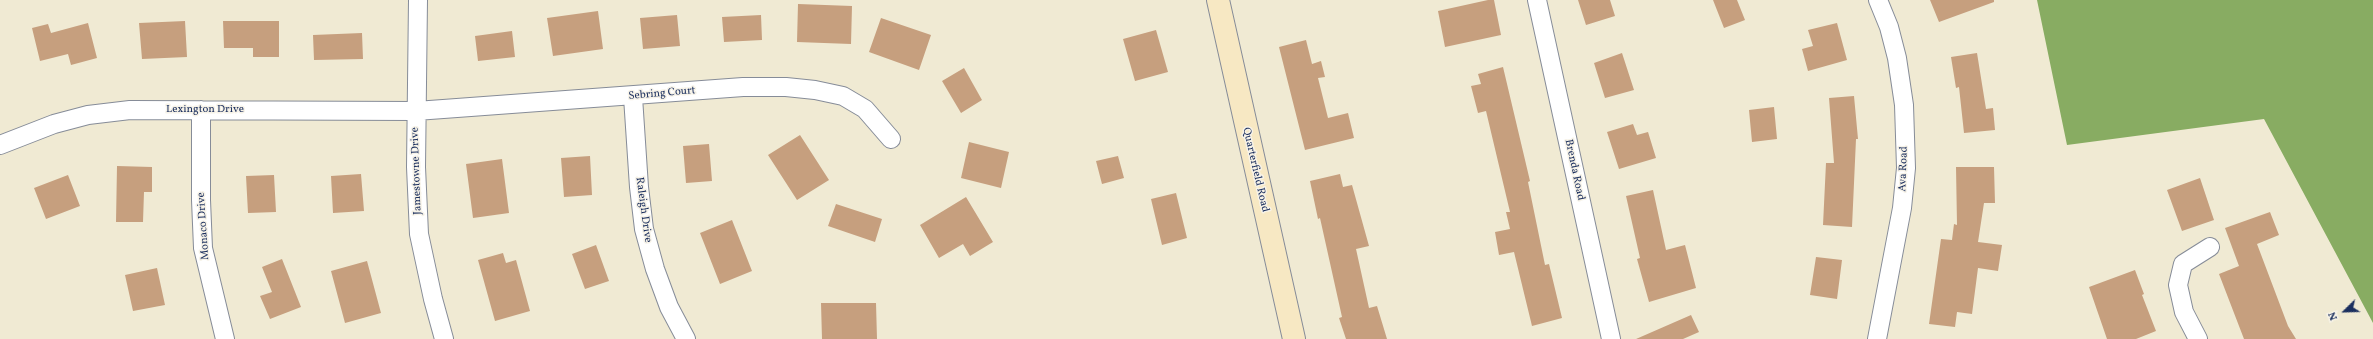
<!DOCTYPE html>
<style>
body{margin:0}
#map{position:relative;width:2373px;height:339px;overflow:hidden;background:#f0ead3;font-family:Vollkorn,serif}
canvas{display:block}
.north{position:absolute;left:2325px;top:291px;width:40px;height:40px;-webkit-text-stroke:3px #f7f3e8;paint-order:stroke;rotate:247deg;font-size:11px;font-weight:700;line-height:16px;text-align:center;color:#1b2f5e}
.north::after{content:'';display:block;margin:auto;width:14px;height:18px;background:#1b2f5e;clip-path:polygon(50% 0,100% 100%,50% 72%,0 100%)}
</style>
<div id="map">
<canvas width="2373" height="339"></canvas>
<div class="north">N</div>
</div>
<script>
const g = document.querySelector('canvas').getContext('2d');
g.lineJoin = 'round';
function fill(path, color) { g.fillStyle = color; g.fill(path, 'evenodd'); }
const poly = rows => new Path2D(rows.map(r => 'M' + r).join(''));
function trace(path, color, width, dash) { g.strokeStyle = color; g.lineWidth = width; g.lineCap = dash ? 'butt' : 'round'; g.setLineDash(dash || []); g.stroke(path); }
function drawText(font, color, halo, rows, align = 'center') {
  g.font = font + ' Vollkorn,serif'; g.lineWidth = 3; g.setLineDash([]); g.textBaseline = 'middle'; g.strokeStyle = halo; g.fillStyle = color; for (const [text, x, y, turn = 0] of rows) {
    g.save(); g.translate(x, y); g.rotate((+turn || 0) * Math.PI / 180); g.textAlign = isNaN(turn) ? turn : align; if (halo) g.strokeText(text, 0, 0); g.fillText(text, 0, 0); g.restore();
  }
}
const forest = poly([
 [2037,0,2373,0,2373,323,2264,119,2067,145]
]);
const building = poly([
 [1488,0,1494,0,1501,35,1445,47,1438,11],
 [1578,0,1610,0,1615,16,1586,25],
 [1713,0,1737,0,1745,20,1724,28],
 [1930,0,1994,0,1994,2,1939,22],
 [798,4,852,6,851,44,797,42],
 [598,11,603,49,553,56,547,18],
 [677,15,680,46,643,49,640,18],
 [761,15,762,40,724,42,722,17],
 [881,18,931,35,919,70,869,52],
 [185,21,187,57,142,59,139,23],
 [223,21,279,21,279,57,253,57,253,48,224,48],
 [88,23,97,58,71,65,68,54,40,61,32,28,48,24,51,33],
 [1837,23,1847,60,1808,71,1802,49,1813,46,1808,30],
 [1156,30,1168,72,1135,81,1123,39],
 [512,31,515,57,478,61,475,36],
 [362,33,363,59,314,60,313,35],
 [1306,40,1312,64,1321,61,1325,77,1318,78,1328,118,1348,113,1354,138,1305,150,1279,47],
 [1622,53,1634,90,1605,98,1594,63],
 [1977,53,1986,109,1993,108,1995,130,1964,133,1959,87,1956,88,1951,57],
 [1503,67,1530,181,1528,182,1545,265,1549,264,1562,318,1532,326,1514,252,1499,255,1495,232,1510,229,1506,212,1510,212,1486,111,1478,113,1471,86,1481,84,1478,74],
 [964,68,982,100,961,113,942,81],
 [1854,96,1858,139,1856,139,1852,227,1823,225,1826,163,1834,163,1829,98],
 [1774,107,1777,139,1752,142,1749,110],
 [1633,124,1637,135,1648,132,1656,158,1619,169,1607,132],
 [800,135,829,180,797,200,768,155],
 [969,142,1009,152,1001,188,961,178],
 [709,144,712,181,686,183,683,146],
 [590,156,592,195,564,197,561,158],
 [1118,156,1124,178,1102,184,1096,161],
 [502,159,509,213,473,218,466,164],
 [117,166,152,167,152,192,144,192,143,222,116,222],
 [1956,167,1994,167,1995,203,1984,203,1978,242,2002,245,1998,271,1978,268,1972,314,1957,312,1955,327,1929,324,1941,239,1952,240,1954,224,1957,225],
 [361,174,364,211,333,213,331,176],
 [1340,174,1343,187,1352,185,1369,246,1356,249,1369,308,1377,306,1387,339,1346,339,1339,318,1342,317,1320,218,1318,219,1310,181],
 [68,175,80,206,46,219,34,188],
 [274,175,276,212,248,213,246,176],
 [2200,178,2214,220,2182,231,2167,190],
 [1653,190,1666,250,1685,245,1696,288,1649,302,1637,259,1640,258,1626,196],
 [1176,193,1187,238,1162,245,1151,199],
 [966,197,993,242,970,256,963,244,939,258,920,225],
 [836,204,882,219,875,242,828,226],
 [2270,212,2279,235,2257,244,2288,326,2296,339,2244,339,2219,274,2239,266,2225,228],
 [732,220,752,271,720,284,700,233],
 [596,245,609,281,585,289,572,254],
 [503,253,506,263,516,260,530,311,495,321,478,260],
 [1816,257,1842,260,1837,299,1810,295],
 [282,259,301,307,270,319,260,296,272,292,262,267],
 [367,261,381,313,345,323,331,271],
 [157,268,165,305,133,311,125,275],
 [2135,270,2144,294,2142,295,2156,331,2136,339,2107,339,2089,287],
 [821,303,876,303,877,339,822,339],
 [1691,315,1699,332,1683,339,1636,339]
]);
const street = poly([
 [418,0,416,167,419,234,433,299,444,339],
 [1537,0,1611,339],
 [633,97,639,187,644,229,655,269,669,307,686,339],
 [201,110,201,200,203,248,225,339],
 [0,145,54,124,88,115,130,110,416,111,743,87,786,87,815,90,843,96,865,109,891,139],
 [1877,339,1902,208,1906,168,1904,105,1897,58,1889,27,1878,0],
 [2198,339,2184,312,2178,285,2183,264,2210,247]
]);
const secondary = poly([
 [1218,0,1294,339]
]);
const streetNames = [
 ["Sebring Court",662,94,-5],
 ["Lexington Drive",205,110],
 ["Ava Road",1904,169,-88],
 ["Quarterfield Road",1255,170,77],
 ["Brenda Road",1574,170,78],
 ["Jamestowne Drive",417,171,-92],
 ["Raleigh Drive",643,210,82],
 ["Monaco Drive",204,226,-94]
];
fill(forest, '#88ac62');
fill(building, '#c69f7e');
trace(street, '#868c98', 20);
trace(secondary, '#868c98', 24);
trace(street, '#fff', 18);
trace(secondary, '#f7e8c3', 22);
drawText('11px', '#1b2f5e', '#f7f3e8', streetNames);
</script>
